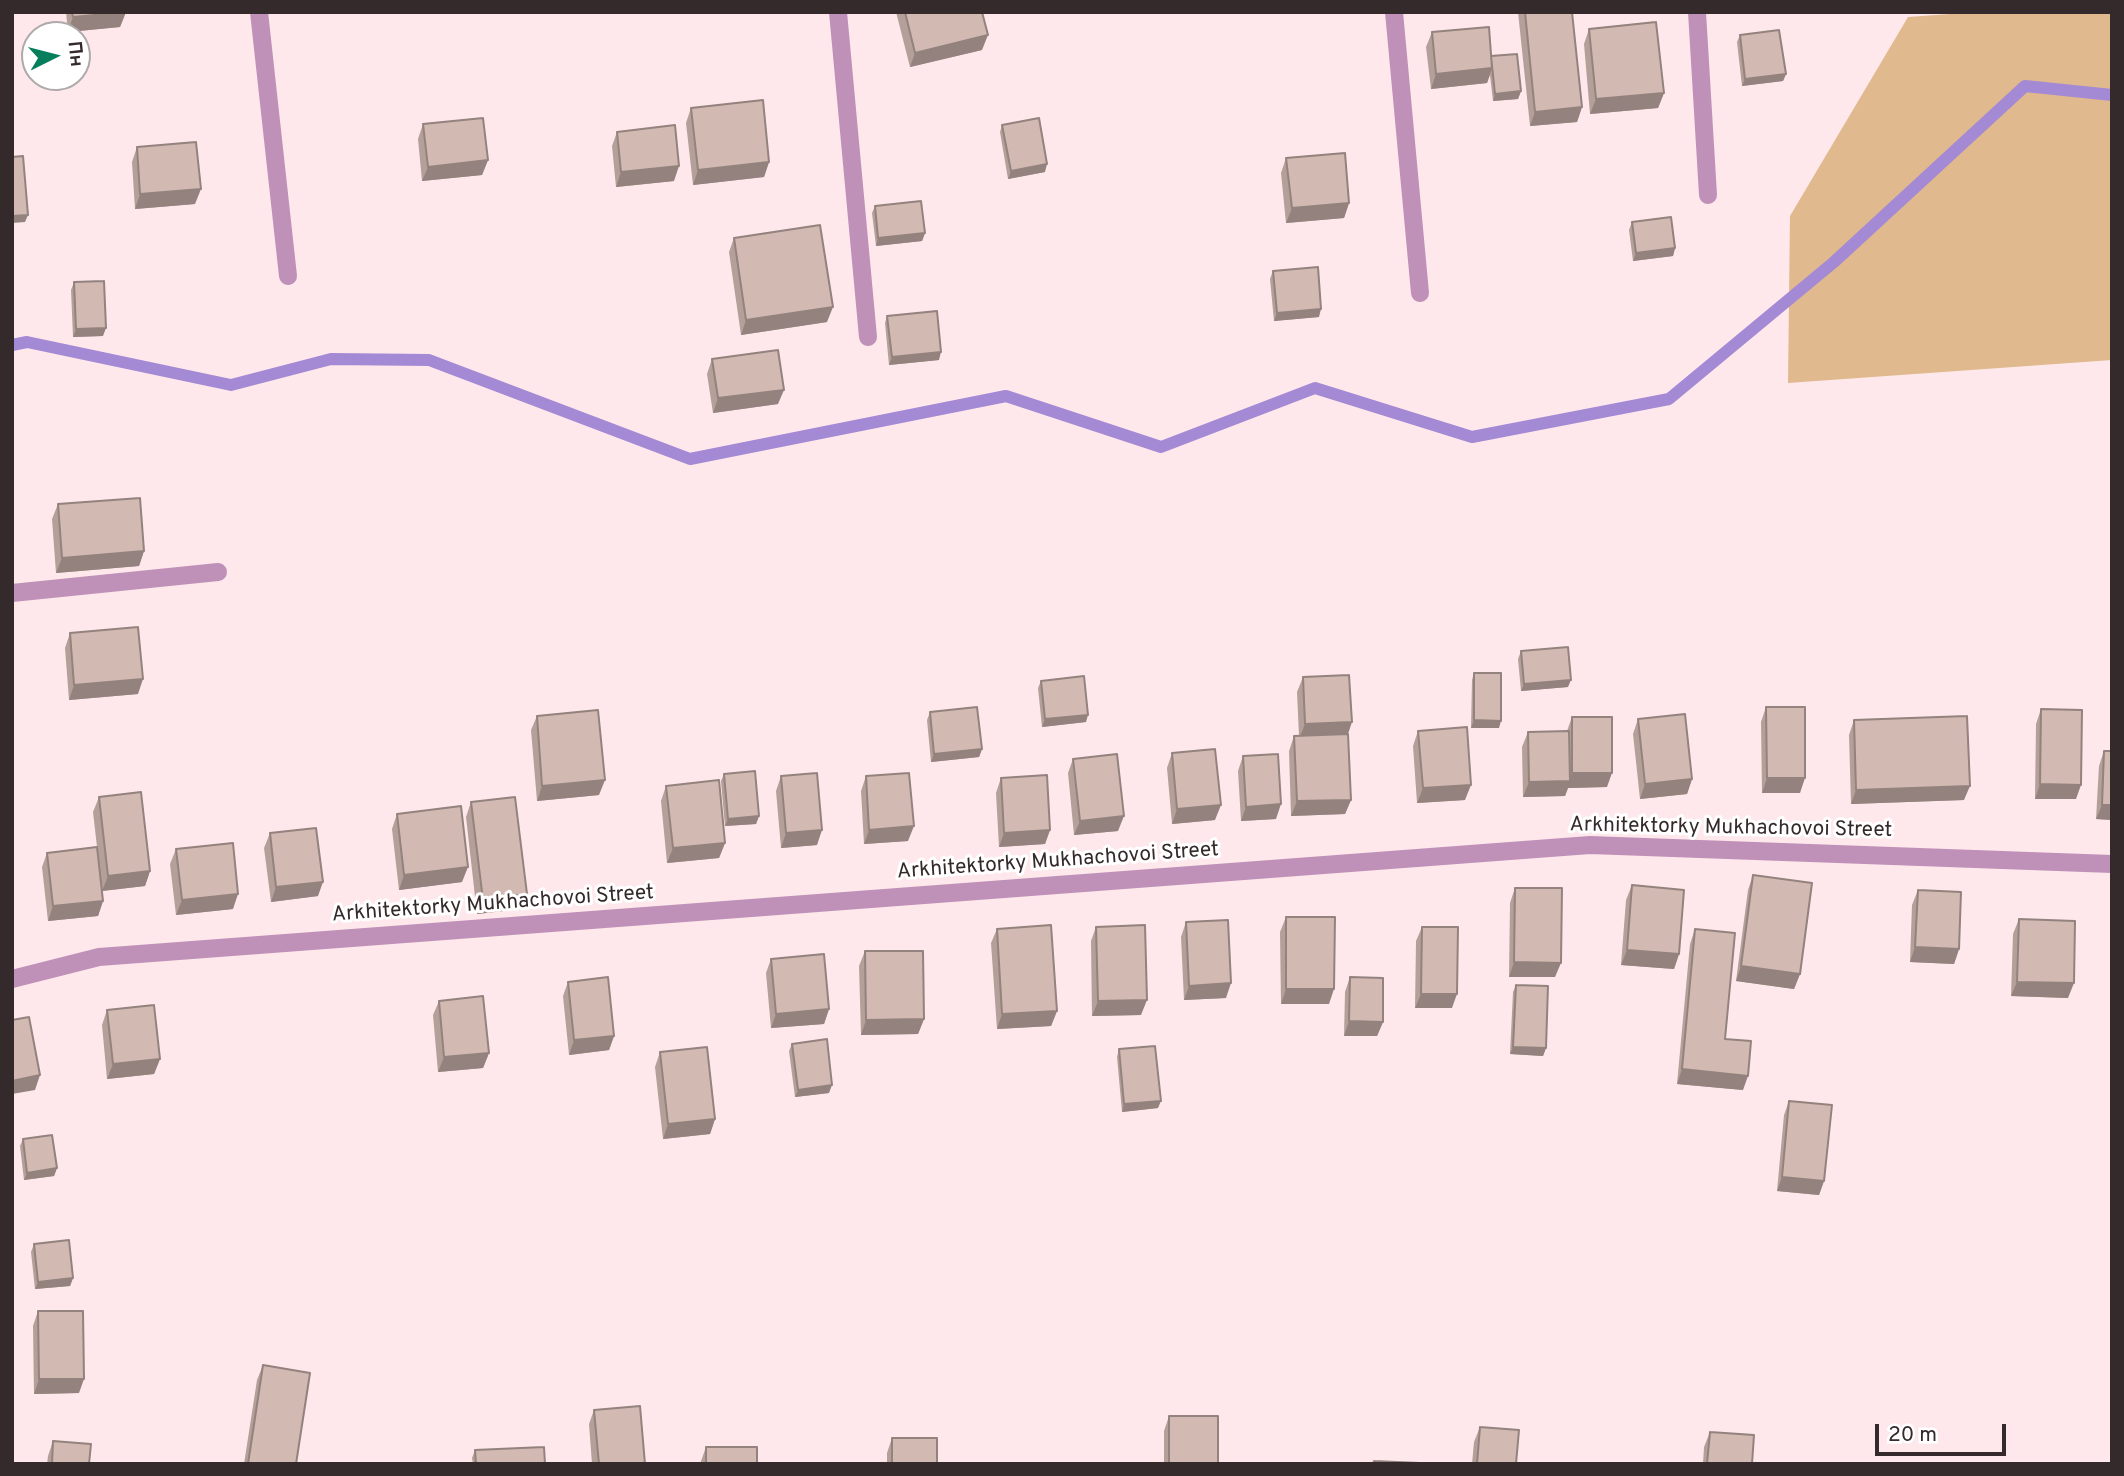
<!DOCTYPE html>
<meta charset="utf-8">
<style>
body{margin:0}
#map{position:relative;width:2124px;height:1476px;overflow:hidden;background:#fee8ec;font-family:Overpass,sans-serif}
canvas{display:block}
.frame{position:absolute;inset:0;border:14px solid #34292b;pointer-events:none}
.north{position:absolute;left:21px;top:21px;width:70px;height:70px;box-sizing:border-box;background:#fff;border:2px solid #aea9aa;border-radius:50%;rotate:84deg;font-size:19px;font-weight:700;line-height:28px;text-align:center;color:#34292b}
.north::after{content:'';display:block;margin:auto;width:24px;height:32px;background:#057e5c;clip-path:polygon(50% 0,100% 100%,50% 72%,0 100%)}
.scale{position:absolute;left:1875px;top:1424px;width:131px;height:32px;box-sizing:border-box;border:4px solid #34292b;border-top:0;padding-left:9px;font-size:21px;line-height:24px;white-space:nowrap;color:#34292b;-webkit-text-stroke:5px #fff;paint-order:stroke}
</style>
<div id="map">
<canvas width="2124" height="1476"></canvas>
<div class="frame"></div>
<div class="north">Пн</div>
<div class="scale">20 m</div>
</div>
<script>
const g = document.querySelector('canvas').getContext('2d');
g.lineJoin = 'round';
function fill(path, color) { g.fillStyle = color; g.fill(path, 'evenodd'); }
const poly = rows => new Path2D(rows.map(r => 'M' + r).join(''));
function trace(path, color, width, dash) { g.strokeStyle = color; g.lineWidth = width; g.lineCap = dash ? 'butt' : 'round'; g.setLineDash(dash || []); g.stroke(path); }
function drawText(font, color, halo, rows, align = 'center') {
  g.font = font + ' Overpass,sans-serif'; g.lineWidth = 6; g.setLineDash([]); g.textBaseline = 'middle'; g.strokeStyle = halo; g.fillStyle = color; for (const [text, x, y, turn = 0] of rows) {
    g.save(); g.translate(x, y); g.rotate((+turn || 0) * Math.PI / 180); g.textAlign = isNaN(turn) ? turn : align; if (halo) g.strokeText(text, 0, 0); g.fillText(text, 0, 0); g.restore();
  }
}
const green = poly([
 [1978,12,2112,12,2112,360,1788,383,1790,216,1908,17]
]);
const stream = poly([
 [12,345,27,342,231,385,331,359,429,360,690,459,1006,396,1161,447,1315,388,1472,437,1669,399,1834,262,2025,86,2112,95]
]);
const lane = poly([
 [259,12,288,276],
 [838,12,868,337],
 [1394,12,1420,293],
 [1697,12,1708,195]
]);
const street = poly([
 [12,593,218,572],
 [12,979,99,957,1590,845,2112,864]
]);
const wall = poly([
 [66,12,126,12,120,27,68,32],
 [896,12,982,12,982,50,910,67],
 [1518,12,1572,12,1582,107,1577,122,1530,126],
 [1589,29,1664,93,1658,108,1590,114,1584,44],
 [1432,32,1491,57,1521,91,1518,99,1493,101,1490,75,1487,83,1431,89,1426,47],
 [1740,35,1786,74,1783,81,1742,86,1737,42],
 [691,108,769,162,764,177,693,185,686,123],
 [423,124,488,160,482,175,422,181,418,139],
 [1002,125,1045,172,1008,179,1000,132],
 [617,132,674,181,616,187,612,146],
 [137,147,195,204,135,209,132,162],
 [1286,158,1349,203,1344,218,1286,223,1281,173],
 [875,206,925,233,922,241,876,246,872,213],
 [1632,222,1675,248,1673,256,1633,261,1629,230],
 [734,238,827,322,741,335,729,252],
 [1273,271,1319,317,1274,321,1270,279],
 [74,282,103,336,73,337,71,290],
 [887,316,939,360,889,365,885,323],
 [712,359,778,404,713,413,707,374],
 [58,504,144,551,139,566,56,573,52,519],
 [70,633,138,694,69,700,65,648],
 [1521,651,1568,687,1521,691,1518,659],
 [1474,673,1499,728,1471,728,1472,680],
 [1303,677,1348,734,1351,800,1345,814,1291,816,1289,751,1294,736,1299,736,1297,692],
 [1041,681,1086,722,1042,727,1038,688],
 [1766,707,1800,793,1762,793,1761,722],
 [2041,709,2076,799,2035,799,2036,724],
 [930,712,982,749,979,757,931,762,927,720],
 [537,716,599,795,537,801,531,730],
 [1572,717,1607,787,1568,788,1565,796,1523,797,1522,747,1528,732,1567,731],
 [1638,719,1692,779,1687,794,1640,799,1633,734],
 [1854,720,1964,800,1851,804,1849,735],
 [1418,731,1465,800,1417,803,1413,746],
 [2104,751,2112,751,2112,820,2096,819,2099,766],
 [1172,753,1215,820,1172,824,1167,768],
 [1243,756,1276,819,1241,821,1238,771],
 [1073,759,1118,831,1074,835,1068,773],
 [724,774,759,816,756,824,725,826,721,781],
 [781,776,817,845,781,848,776,791],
 [866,776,908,841,864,844,861,791],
 [1001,778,1050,830,1045,844,999,847,996,793],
 [666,786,725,843,719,858,667,863,661,801],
 [99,797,150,871,145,886,102,891,103,901,98,916,48,921,42,867,47,853,97,847,93,812],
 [471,802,521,909,477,914,466,817],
 [397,814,462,882,399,890,392,829],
 [270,833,318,896,271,902,264,848],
 [176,849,233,909,176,915,170,864],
 [1753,875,1800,974,1794,989,1736,981,1748,890],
 [1632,885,1679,954,1674,969,1621,965,1626,900],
 [1515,888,1555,977,1509,977,1510,903],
 [1918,890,1959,949,1954,964,1910,962,1912,905],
 [1286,917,1329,1004,1281,1004,1280,932],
 [2019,919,2068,998,2011,996,2013,934],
 [1186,922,1226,998,1184,1000,1181,937],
 [1096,927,1141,1015,1092,1016,1091,941],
 [1422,927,1452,1008,1415,1008,1416,941],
 [997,929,1057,1011,1051,1026,997,1029,991,943],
 [1695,929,1725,1039,1743,1090,1677,1084,1690,944],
 [865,951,924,1019,918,1034,861,1035,859,966],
 [771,959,829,1009,824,1024,771,1028,766,973],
 [1350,977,1383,1022,1377,1036,1344,1036,1345,992],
 [568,982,614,1036,609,1050,569,1055,563,996],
 [1516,985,1546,1048,1543,1056,1510,1054,1513,992],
 [439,1001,489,1053,483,1068,438,1072,433,1015],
 [107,1010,160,1059,154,1074,107,1079,102,1025],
 [792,1044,829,1093,795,1097,789,1051],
 [1119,1049,1158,1108,1122,1112,1117,1057],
 [660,1052,715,1119,710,1134,663,1139,655,1067],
 [1789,1101,1824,1181,1819,1195,1777,1191,1784,1115],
 [23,1139,57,1168,54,1176,24,1180,20,1146],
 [34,1244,73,1278,70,1286,35,1289,31,1252],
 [38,1311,79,1393,34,1394,33,1326],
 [263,1365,296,1464,244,1464,257,1380],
 [594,1410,645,1464,592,1464,589,1424],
 [1169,1416,1218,1464,1164,1464,1164,1431],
 [1480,1427,1516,1464,1472,1464,1474,1442],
 [1710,1432,1752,1464,1703,1464,1704,1447],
 [892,1438,937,1464,887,1464,887,1453],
 [53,1441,89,1464,47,1464,48,1456],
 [706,1447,757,1464,700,1464],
 [475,1450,545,1464,473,1464,472,1458]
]);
const shadedWall = poly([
 [126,12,120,27,68,32,73,17],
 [158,12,177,12,158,14],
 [988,35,982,50,910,67,915,53],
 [1492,68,1487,83,1431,89,1436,74],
 [1786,74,1783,81,1742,86,1745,79],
 [1521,91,1518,99,1493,101,1495,94],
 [1664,93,1658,108,1590,114,1596,99],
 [1582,107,1577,122,1530,126,1535,112],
 [488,160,482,175,422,181,428,167],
 [769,162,764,177,693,185,698,170],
 [1047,164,1045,172,1008,179,1011,171],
 [679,166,674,181,616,187,621,172],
 [201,189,195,204,135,209,140,194],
 [1349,203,1344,218,1286,223,1292,208],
 [28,215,25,222,12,223,12,216],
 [925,233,922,241,876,246,878,238],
 [1675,248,1673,256,1633,261,1636,253],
 [833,307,827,322,741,335,746,320],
 [1321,309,1319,317,1274,321,1277,313],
 [106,328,103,336,73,337,76,329],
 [941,352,939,360,889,365,892,357],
 [784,390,778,404,713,413,718,398],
 [144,551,139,566,56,573,62,558],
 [143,679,138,694,69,700,74,685],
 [1571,680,1568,687,1521,691,1524,684],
 [1088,715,1086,722,1042,727,1045,719],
 [1474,720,1501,721,1499,728,1471,728],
 [1352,722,1347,737,1299,739,1305,724],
 [982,749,979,757,931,762,934,754],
 [1572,773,1612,773,1607,787,1568,788,1565,796,1523,797,1529,782,1569,781],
 [1767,778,1805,778,1800,793,1762,793],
 [1692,779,1687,794,1640,799,1645,784],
 [605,780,599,795,537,801,542,786],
 [2040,784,2081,785,2076,799,2035,799],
 [1471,785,1465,800,1417,803,1423,788],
 [1970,786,1964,800,1851,804,1856,790],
 [1351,800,1345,814,1291,816,1297,801],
 [1281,804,1276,819,1241,821,1246,807],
 [1221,805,1215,820,1172,824,1177,809],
 [2102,805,2112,805,2112,820,2096,819],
 [759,816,756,824,725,826,728,819],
 [1124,816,1118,831,1074,835,1080,821],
 [914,826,908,841,864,844,869,830],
 [822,830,817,845,781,848,786,833],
 [1050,830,1045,844,999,847,1004,833],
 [725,843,719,858,667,863,673,848],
 [468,867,462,882,399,890,404,875],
 [150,871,145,886,102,891,108,876],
 [323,882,318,896,271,902,276,887],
 [238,894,233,909,176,915,182,900],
 [527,894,521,909,477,914,483,900],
 [103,901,98,916,48,921,53,906],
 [1915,947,1959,949,1954,964,1910,962],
 [1627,950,1679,954,1674,969,1621,965],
 [1514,962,1561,963,1555,977,1509,977],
 [1741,966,1800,974,1794,989,1736,981],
 [2017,982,2074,983,2068,998,2011,996],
 [1231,983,1226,998,1184,1000,1189,986],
 [1286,989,1334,989,1329,1004,1281,1004],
 [1421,994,1457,994,1452,1008,1415,1008],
 [1147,1000,1141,1015,1092,1016,1098,1001],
 [829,1009,824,1024,771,1028,776,1014],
 [1057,1011,1051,1026,997,1029,1002,1014],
 [924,1019,918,1034,861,1035,866,1020],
 [1349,1021,1383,1022,1377,1036,1344,1036],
 [614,1036,609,1050,569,1055,574,1040],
 [1513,1047,1546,1048,1543,1056,1510,1054],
 [489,1053,483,1068,438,1072,444,1057],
 [160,1059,154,1074,107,1079,113,1064],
 [1682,1069,1748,1076,1743,1090,1677,1084],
 [40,1075,35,1090,12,1094,12,1081],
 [832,1085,829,1093,795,1097,798,1090],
 [1161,1101,1158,1108,1122,1112,1124,1104],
 [715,1119,710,1134,663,1139,668,1124],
 [57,1168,54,1176,24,1180,27,1173],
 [1782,1177,1824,1181,1819,1195,1777,1191],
 [73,1278,70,1286,35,1289,38,1282],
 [39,1379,84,1379,79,1393,34,1394]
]);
const building = poly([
 [72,12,126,12,73,17,72,12],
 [905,12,982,12,988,35,915,53,905,12],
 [1525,12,1572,12,1582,107,1535,112,1525,12],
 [1656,22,1664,93,1596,99,1589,29,1656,22],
 [1489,27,1492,68,1436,74,1432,32,1489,27],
 [1779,30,1786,74,1745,79,1740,35,1779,30],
 [1517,54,1521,91,1495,94,1491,56,1517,54],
 [763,100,769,162,698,170,691,108,763,100],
 [483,118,488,160,428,167,423,124,483,118],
 [1039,118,1047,164,1011,171,1002,125,1039,118],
 [675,125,679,166,621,172,617,132,675,125],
 [196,142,201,189,140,194,137,147,196,142],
 [1345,153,1349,203,1292,208,1286,158,1345,153],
 [23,156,28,215,12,216,12,157,23,156],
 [921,201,925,233,878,238,875,206,921,201],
 [1671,217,1675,248,1636,253,1632,222,1671,217],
 [820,225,833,307,746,320,734,238,820,225],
 [1318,267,1321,309,1277,313,1273,271,1318,267],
 [104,281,106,328,76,329,74,282,104,281],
 [937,311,941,352,892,357,887,316,937,311],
 [778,350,784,390,718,398,712,359,778,350],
 [140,498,144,551,62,558,58,504,140,498],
 [138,627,143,679,74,685,70,633,138,627],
 [1568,647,1571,680,1524,684,1521,651,1568,647],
 [1474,673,1501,673,1501,721,1474,720,1474,673],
 [1349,675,1352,722,1305,724,1303,677,1349,675],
 [1084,676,1088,715,1045,719,1041,681,1084,676],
 [977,707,982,749,934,754,930,712,977,707],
 [1766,707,1805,707,1805,778,1767,778,1766,707],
 [2041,709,2082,710,2081,785,2040,784,2041,709],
 [598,710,605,780,542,786,537,716,598,710],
 [1685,714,1692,779,1645,784,1638,719,1685,714],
 [1967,716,1970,786,1856,790,1854,720,1967,716],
 [1572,717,1612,717,1612,773,1572,773,1572,717],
 [1467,727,1471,785,1423,788,1418,731,1467,727],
 [1569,731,1570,781,1529,782,1528,732,1569,731],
 [1348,734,1351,800,1297,801,1294,736,1348,734],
 [1215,749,1221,805,1177,809,1172,753,1215,749],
 [2104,751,2112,751,2112,805,2102,805,2104,751],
 [1117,754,1124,816,1080,821,1073,759,1117,754],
 [1278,754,1281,804,1246,807,1243,756,1278,754],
 [755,771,759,816,728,819,724,774,755,771],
 [817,773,822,830,786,833,781,776,817,773],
 [909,773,914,826,869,830,866,776,909,773],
 [1047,775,1050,830,1004,833,1001,778,1047,775],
 [719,780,725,843,673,848,666,786,719,780],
 [141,792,150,871,108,876,99,797,141,792],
 [515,797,527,894,483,900,471,802,515,797],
 [461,806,468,867,404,875,397,814,461,806],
 [316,828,323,882,276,887,270,833,316,828],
 [233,843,238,894,182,900,176,849,233,843],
 [97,847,103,901,53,906,47,853,97,847],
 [1753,875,1812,883,1800,974,1741,966,1753,875],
 [1632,885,1684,890,1679,954,1627,950,1632,885],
 [1515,888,1562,888,1561,963,1514,962,1515,888],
 [1918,890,1961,892,1959,949,1915,947,1918,890],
 [1286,917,1335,917,1334,989,1286,989,1286,917],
 [2019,919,2075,921,2074,983,2017,982,2019,919],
 [1228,920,1231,983,1189,986,1186,922,1228,920],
 [1051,925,1057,1011,1002,1014,997,929,1051,925],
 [1145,925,1147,1000,1098,1001,1096,927,1145,925],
 [1422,927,1458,927,1457,994,1421,994,1422,927],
 [1695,929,1735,933,1725,1039,1751,1041,1748,1076,1682,1069,1695,929],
 [865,951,923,951,924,1019,866,1020,865,951],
 [824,954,829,1009,776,1014,771,959,824,954],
 [608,977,614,1036,574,1040,568,982,608,977],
 [1350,977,1383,978,1383,1022,1349,1021,1350,977],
 [1516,985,1548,986,1546,1048,1513,1047,1516,985],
 [483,996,489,1053,444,1057,439,1001,483,996],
 [154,1005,160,1059,113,1064,107,1010,154,1005],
 [29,1017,40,1075,12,1081,12,1020,29,1017],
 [827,1039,832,1085,798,1090,792,1044,827,1039],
 [1155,1046,1161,1101,1124,1104,1119,1049,1155,1046],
 [707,1047,715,1119,668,1124,660,1052,707,1047],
 [1789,1101,1832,1105,1824,1181,1782,1177,1789,1101],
 [52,1135,57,1168,27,1173,23,1139,52,1135],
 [69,1240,73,1278,38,1282,34,1244,69,1240],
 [38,1311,83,1311,84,1379,39,1379,38,1311],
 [263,1365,310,1373,296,1464,248,1464,263,1365],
 [640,1406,645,1464,599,1464,594,1410,640,1406],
 [1169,1416,1218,1416,1218,1464,1169,1464,1169,1416],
 [1480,1427,1519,1430,1516,1464,1477,1464,1480,1427],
 [1710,1432,1754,1435,1752,1464,1707,1464,1710,1432],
 [892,1438,937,1438,937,1464,892,1464,892,1438],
 [53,1441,91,1444,89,1464,52,1464,53,1441],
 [544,1447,545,1464,476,1464,475,1450,544,1447],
 [706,1447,757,1447,757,1464,706,1464,706,1447],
 [1374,1461,1420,1463,1420,1464,1373,1464,1374,1461]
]);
const streetNames = [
 ["Arkhitektorky Mukhachovoi Street",1731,829,1],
 ["Arkhitektorky Mukhachovoi Street",1058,862,-4],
 ["Arkhitektorky Mukhachovoi Street",493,905,-4]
];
fill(green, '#e0b98e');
trace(stream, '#a489d4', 12);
trace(lane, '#c091b8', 18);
trace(street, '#c091b8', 18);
fill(wall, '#b59f99');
fill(shadedWall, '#93827d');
fill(building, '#d2b9b2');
trace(building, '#93827d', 2);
drawText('21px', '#34292b', '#fff', streetNames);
</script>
